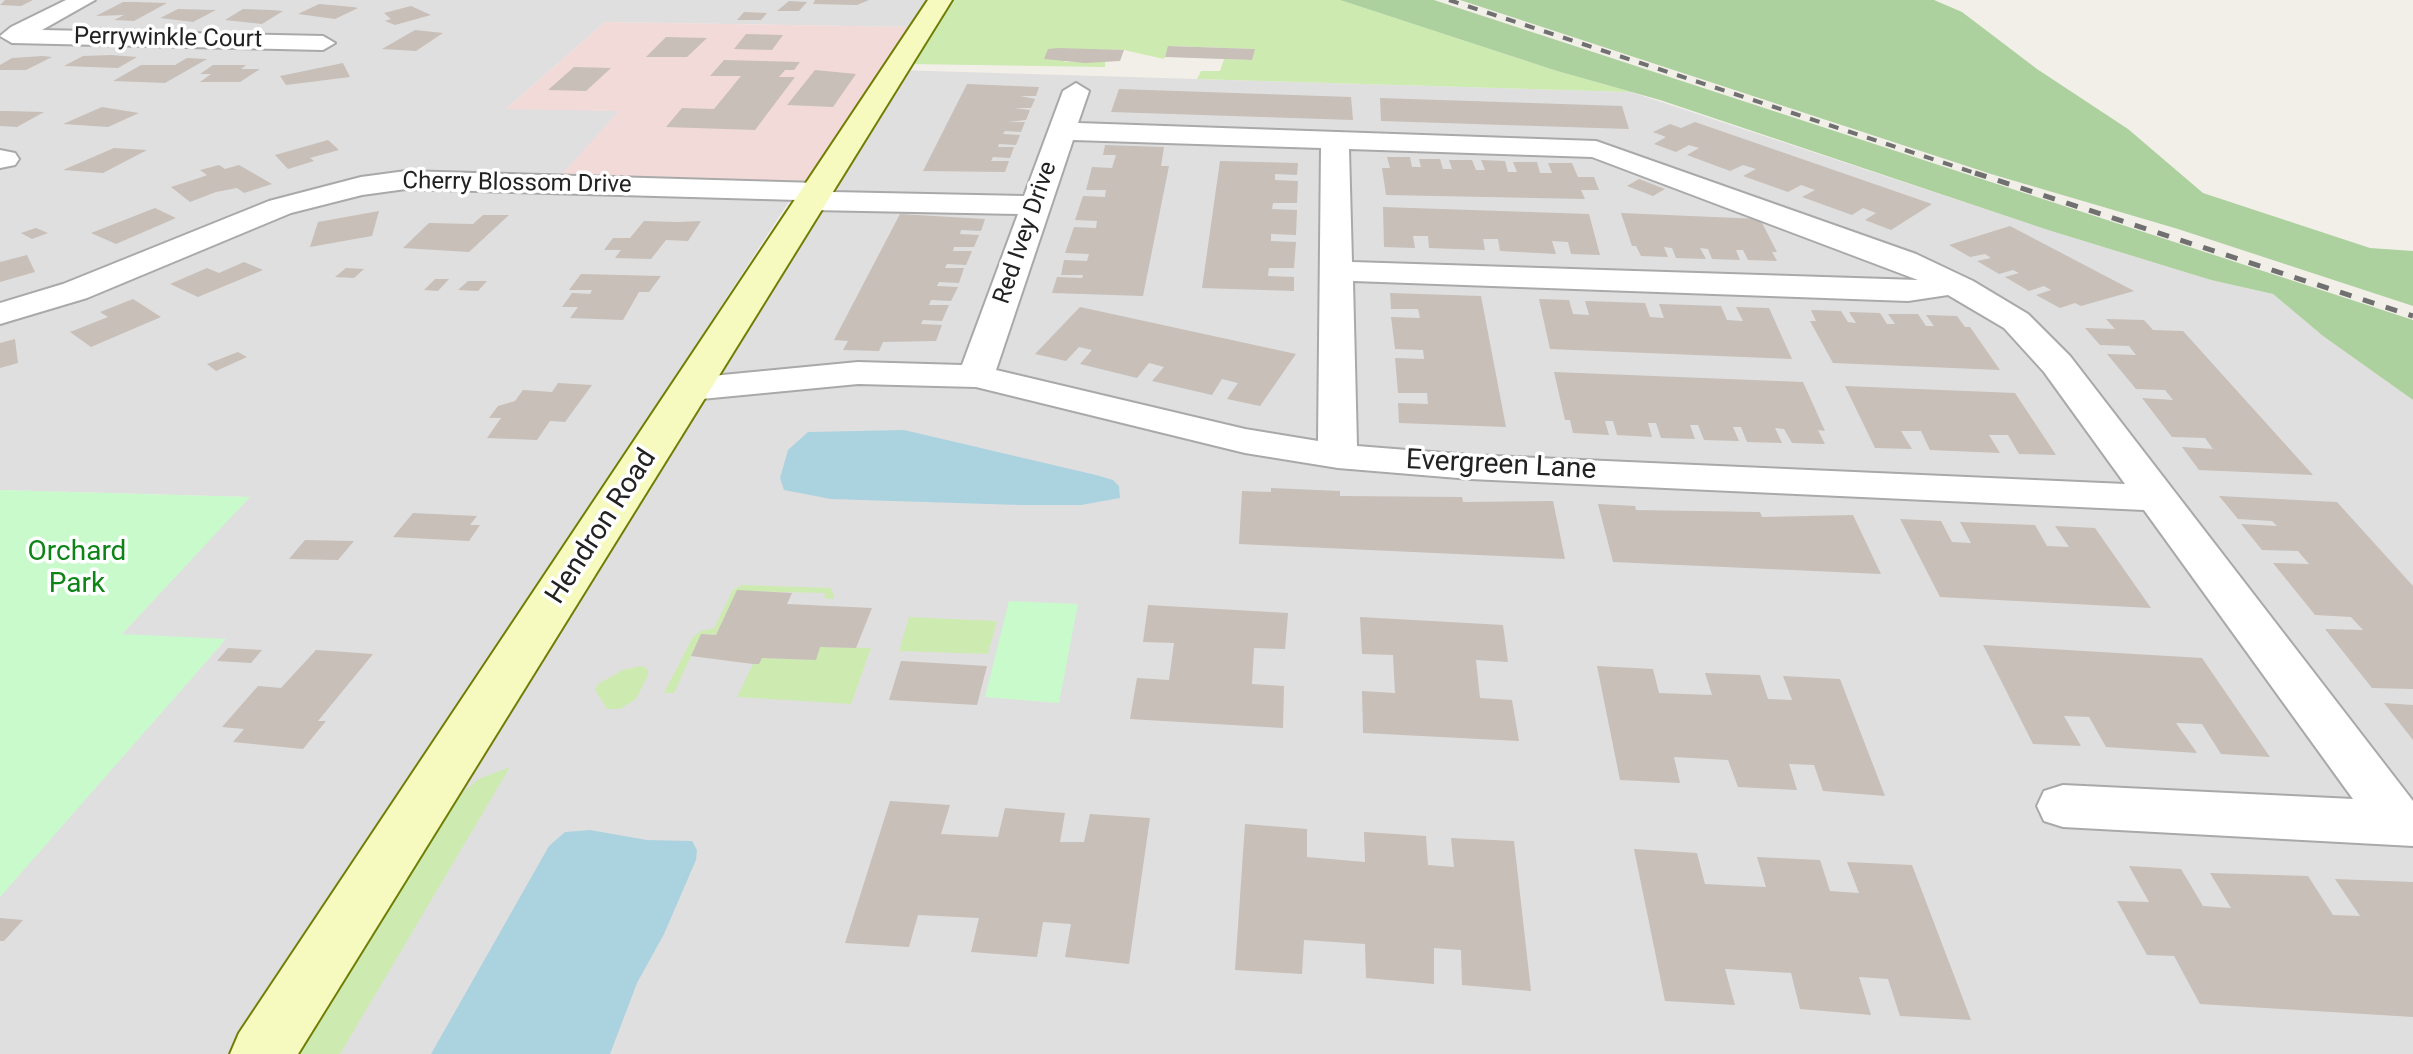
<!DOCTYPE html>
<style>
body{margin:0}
canvas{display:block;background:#f2efe9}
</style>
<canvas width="2413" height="1054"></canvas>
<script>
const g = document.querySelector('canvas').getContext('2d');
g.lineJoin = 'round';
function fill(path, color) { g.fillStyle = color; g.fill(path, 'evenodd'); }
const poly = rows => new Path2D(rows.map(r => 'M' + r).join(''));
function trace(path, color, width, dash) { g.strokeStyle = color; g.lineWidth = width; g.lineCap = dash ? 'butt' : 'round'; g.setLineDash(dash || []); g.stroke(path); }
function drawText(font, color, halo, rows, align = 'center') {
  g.font = font + ' Roboto,sans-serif'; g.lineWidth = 7; g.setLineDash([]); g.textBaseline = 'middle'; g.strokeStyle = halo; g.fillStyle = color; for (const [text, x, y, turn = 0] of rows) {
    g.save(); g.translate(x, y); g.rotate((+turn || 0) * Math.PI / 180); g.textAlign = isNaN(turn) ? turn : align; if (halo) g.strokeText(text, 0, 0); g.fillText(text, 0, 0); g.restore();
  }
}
const residential = poly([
 [0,0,930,0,912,27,605,22,507,108,620,111,554,183,792,197,235,1054,0,1054,0,896,225,640,121,635,249,497,0,490],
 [896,70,1631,92,2048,230,2211,280,2273,294,2323,336,2413,400,2413,1054,263,1054]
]);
const commercial = poly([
 [605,22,912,27,799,198,554,183,619,111,506,109]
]);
const grass = poly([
 [949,0,1340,0,1557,71,1631,92,1197,79,1201,71,1220,71,1224,59,1252,60,1254,49,1169,46,1164,59,1124,50,1057,49,1065,62,1105,61,1105,67,908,64],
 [742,585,830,588,834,595,833,599,824,598,826,593,737,591,716,635,701,634,674,693,664,693,693,637,701,631,714,628,733,590],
 [909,617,997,621,988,654,899,651],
 [820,647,871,648,851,704,737,697,753,664,759,664,762,658,815,660],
 [641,666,648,669,648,675,636,699,620,709,607,709,595,690,598,684,623,670],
 [510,767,340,1054,292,1054,445,807,479,779]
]);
const forest = poly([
 [1340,0,1434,0,2413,320,2413,400,2323,336,2273,294,2211,280,2048,230,1660,100,1557,71],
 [1460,0,1934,0,1962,12,2037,69,2128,129,2203,193,2370,248,2413,251,2413,306,2178,229,1991,174]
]);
const park = poly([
 [0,490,250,497,122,634,226,639,0,897],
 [1009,601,1078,604,1059,703,985,697]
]);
const water = poly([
 [904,430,1096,475,1113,480,1119,486,1120,498,1081,505,1020,505,831,499,784,490,780,478,788,450,808,432],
 [590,830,647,840,692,841,697,850,696,860,664,934,637,983,610,1054,431,1054,549,846,565,832]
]);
const building = poly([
 [5,0,33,0,21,6,0,5],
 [815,0,869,0,857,5,813,4],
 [789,1,807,2,799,11,777,11],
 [123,2,135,2,167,3,134,21,114,20,124,15,96,16],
 [319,4,353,7,358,8,335,19,298,14],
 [411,6,431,15,395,25,385,21,391,19,384,13],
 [178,9,216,10,193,22,160,18],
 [243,9,272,10,283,11,262,24,225,20],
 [744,12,767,13,761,20,737,20],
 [415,30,443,33,416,51,382,49],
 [746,34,783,35,772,50,734,49],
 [666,37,707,38,687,57,646,57],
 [1168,46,1255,49,1252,60,1165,57],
 [1048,49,1058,48,1124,50,1120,61,1085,63,1044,59],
 [43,56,52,57,26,70,0,70,0,65,12,58],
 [83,56,111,55,137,57,118,68,64,66],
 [187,58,207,59,165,83,113,81,141,65,175,65],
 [724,60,800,62,794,70,785,70,779,77,795,77,755,130,666,127,682,108,714,109,741,76,710,76],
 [343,63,350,77,286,85,280,76],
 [213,65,246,65,241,69,260,69,240,82,200,82,211,74,200,74],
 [574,67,611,68,586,91,548,90],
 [815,70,856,74,833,107,787,105],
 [967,84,1039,87,1036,96,1020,96,1035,99,1031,108,1014,108,1030,110,1026,120,1008,122,1025,122,1021,132,1005,131,1003,134,1020,135,1016,145,999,144,998,147,1014,147,1010,158,993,157,991,161,1009,161,1005,172,923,171],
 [1119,89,1351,97,1353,120,1111,112],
 [1380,98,1622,106,1629,129,1381,121],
 [102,107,139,113,108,127,63,124],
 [0,111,7,111,44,112,17,127,0,126],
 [1695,122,1932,204,1891,230,1865,220,1876,213,1863,208,1852,215,1802,197,1815,190,1801,185,1788,192,1743,176,1756,169,1743,165,1730,171,1687,155,1699,148,1689,145,1676,152,1654,144,1666,137,1653,132,1670,124,1681,128],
 [328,140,339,150,310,158,314,161,288,169,275,155],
 [1105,145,1164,147,1161,166,1169,166,1143,296,1052,293,1057,277,1082,278,1083,275,1061,275,1064,260,1087,261,1089,254,1065,253,1074,227,1096,228,1097,221,1075,220,1083,196,1105,197,1106,190,1086,190,1092,167,1112,168,1116,155,1103,155],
 [114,148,147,150,103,173,63,170],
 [1387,157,1410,157,1412,167,1421,167,1419,159,1440,159,1443,169,1452,169,1449,160,1472,160,1476,170,1485,170,1481,160,1505,161,1508,172,1517,172,1513,162,1537,162,1540,173,1552,173,1548,163,1572,163,1578,177,1594,177,1599,190,1581,190,1585,199,1386,195,1382,168,1390,168],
 [1220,161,1298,163,1297,175,1275,174,1275,180,1298,181,1297,203,1273,203,1272,209,1297,210,1296,235,1271,234,1271,241,1296,242,1294,268,1269,268,1268,276,1294,277,1294,291,1202,288],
 [219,165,225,169,239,165,272,184,244,193,237,188,216,192,190,202,171,187,202,177,207,175,200,170],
 [1639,179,1665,189,1653,196,1627,186],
 [1383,207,1589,214,1600,255,1571,254,1568,242,1552,241,1556,254,1500,251,1498,239,1483,239,1485,250,1429,248,1428,236,1413,236,1415,248,1384,247],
 [155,208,176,218,116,244,91,233],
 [379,211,372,236,310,247,318,222],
 [1621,213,1760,219,1777,252,1772,252,1777,261,1748,260,1743,250,1736,250,1740,260,1712,259,1708,249,1700,248,1706,259,1676,258,1672,248,1664,247,1668,257,1641,256,1636,246,1632,246],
 [900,214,985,219,981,231,961,230,960,234,979,235,974,247,954,247,953,251,972,251,966,265,947,264,945,268,964,268,959,283,939,282,937,286,958,287,951,301,931,300,929,305,949,305,942,321,923,320,921,324,942,325,936,341,883,342,879,351,843,350,848,341,834,340],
 [483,215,509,215,469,252,403,248,429,223,473,224],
 [644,221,678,222,701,221,688,241,666,240,651,259,615,258,621,250,604,250,613,238,630,238],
 [2010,226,2134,291,2081,306,2075,303,2060,308,2036,295,2051,290,2044,286,2029,291,2005,277,2019,273,2013,270,1999,274,1977,261,1991,258,1985,254,1970,257,1949,245],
 [36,228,48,233,32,239,21,233],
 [27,255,35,272,0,282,0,262],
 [244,262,263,270,198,297,170,284,207,268,219,273],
 [346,268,364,269,354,278,335,277],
 [581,274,661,276,649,292,639,292,623,320,570,318,578,307,562,307,572,293,590,294,592,290,569,290],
 [435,279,449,279,438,291,424,290],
 [468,281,487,281,478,291,458,290],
 [1390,293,1481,296,1506,427,1399,423,1398,403,1428,404,1427,393,1398,393,1395,358,1424,359,1423,350,1395,349,1391,317,1420,318,1418,309,1391,309],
 [133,299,161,317,91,347,70,332,108,317,100,312],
 [1539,299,1569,300,1573,314,1589,315,1585,301,1645,303,1650,317,1664,318,1659,304,1721,306,1727,320,1743,321,1736,307,1769,308,1792,359,1550,349],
 [1080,307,1296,354,1260,406,1227,399,1238,383,1222,379,1212,395,1152,381,1164,367,1149,363,1137,378,1080,364,1092,350,1079,347,1066,361,1035,354],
 [1811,310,1841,311,1848,322,1856,323,1849,312,1880,313,1887,324,1895,324,1888,314,1918,314,1926,326,1934,326,1926,315,1957,316,1965,327,1970,327,2000,370,1833,363,1810,321,1816,321],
 [2106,319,2144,320,2153,330,2183,331,2313,475,2199,470,2182,447,2213,449,2205,438,2172,437,2142,398,2173,400,2165,390,2136,389,2107,354,2136,355,2129,346,2100,345,2085,328,2115,329],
 [15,339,18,363,0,368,0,343],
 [238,352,247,357,216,371,207,364],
 [1554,372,1803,382,1825,431,1818,430,1825,444,1792,443,1784,429,1775,428,1782,443,1747,442,1741,427,1733,427,1739,441,1704,440,1698,425,1690,425,1695,439,1661,438,1656,423,1648,423,1652,437,1617,435,1613,421,1605,421,1609,435,1573,433,1570,420,1565,420],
 [558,383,592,385,565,422,550,421,537,440,487,438,501,418,489,418,498,406,515,401,523,390,552,392],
 [1845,386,2015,393,2056,455,2019,454,2008,435,1989,435,2000,453,1930,450,1921,431,1901,431,1912,449,1875,448],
 [1271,488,1340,491,1340,496,1462,497,1463,502,1553,501,1565,559,1239,544,1242,491,1271,492],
 [2219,496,2337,502,2413,586,2413,689,2372,688,2325,629,2363,630,2351,617,2315,615,2273,563,2309,564,2298,551,2262,550,2241,524,2277,526,2272,521,2238,519],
 [1598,504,1635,506,1636,510,1760,512,1762,517,1853,515,1881,574,1613,562],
 [413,513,477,516,470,525,480,525,469,541,393,537],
 [1900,519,1941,521,1952,542,1971,543,1960,522,2035,525,2047,546,2069,547,2055,526,2095,528,2151,608,1940,597],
 [305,540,354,541,338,560,289,559],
 [737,590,792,593,787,604,872,608,856,648,820,647,816,660,762,658,759,664,753,664,691,656,701,634,716,635],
 [1148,605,1288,613,1285,649,1254,648,1252,684,1284,686,1283,728,1130,719,1137,678,1169,680,1174,643,1143,642],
 [1360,617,1503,625,1508,662,1476,660,1480,698,1512,700,1519,741,1363,733,1362,691,1395,693,1393,655,1362,654],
 [1983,645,2202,658,2270,757,2221,754,2202,724,2176,723,2197,753,2106,747,2089,717,2064,716,2081,746,2033,744],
 [228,648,262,650,251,663,217,661],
 [316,650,373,654,318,721,326,721,303,749,233,742,244,729,222,727,258,686,281,688],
 [901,661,987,666,977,705,889,700],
 [1597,666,1653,669,1659,693,1712,695,1705,673,1760,675,1768,699,1792,700,1783,676,1840,679,1885,796,1823,791,1814,765,1789,764,1797,790,1738,787,1728,760,1674,757,1680,783,1620,780],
 [2384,703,2413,705,2413,740],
 [890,801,950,805,941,834,998,837,1005,808,1065,813,1060,842,1084,842,1090,814,1150,818,1129,964,1065,957,1071,924,1043,922,1037,957,971,952,979,918,918,915,909,947,845,943],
 [1245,824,1307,829,1307,857,1365,862,1364,832,1426,836,1428,865,1454,867,1451,838,1514,841,1531,991,1462,985,1461,950,1434,948,1434,984,1366,978,1365,944,1304,940,1302,974,1235,970],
 [1634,849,1697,853,1705,884,1766,887,1757,857,1820,860,1830,891,1859,893,1847,862,1912,865,1971,1020,1900,1016,1888,979,1859,977,1871,1015,1800,1009,1791,973,1725,969,1735,1005,1665,1001],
 [2129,866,2181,869,2203,906,2231,908,2210,873,2308,876,2333,915,2360,916,2335,879,2413,882,2413,1017,2200,1004,2174,956,2147,955,2117,901,2149,902],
 [0,918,23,920,4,941,0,941]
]);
const street = poly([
 [66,0,95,0,42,30,323,36,335,43,323,50,12,43,0,36,11,27,66,0],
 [1076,83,1089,91,1078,123,1596,141,1916,254,1973,281,2028,314,2070,356,2413,801,2413,846,2063,827,2044,821,2037,806,2044,791,2063,785,2353,799,2144,510,1470,479,1338,468,1245,453,976,387,858,384,691,400,678,397,673,389,678,381,691,378,858,362,962,365,1018,214,812,210,801,207,798,200,406,189,362,195,291,213,87,298,0,324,0,303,63,284,269,201,361,177,406,171,817,183,827,186,832,192,1024,196,1063,91,1076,83],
 [1073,140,1321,148,1318,441,1245,429,996,370,1073,140],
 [1349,149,1592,157,1918,280,1352,262,1349,149],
 [1353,281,1908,301,1948,295,2004,328,2044,372,2125,484,1470,455,1357,446,1353,281],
 [0,150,15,153,19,159,15,165,0,168,0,150]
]);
const secondary = poly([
 [928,0,952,0,298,1054,230,1054,239,1033,928,0]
]);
const railFar1 = poly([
 [1449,0,1981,175]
]);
const rail = poly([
 [1975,173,2413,316]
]);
const farStreetnames = [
 ["Perrywinkle Court",168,39,1],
 ["Cherry Blossom Drive",517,184,1],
 ["Red Ivey Drive",1026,233,-71]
];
const streetNames = [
 ["Evergreen Lane",1501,466,3],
 ["Hendron Road",602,527,-57]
];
const parkNames = [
 ["Orchard",77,553],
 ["Park",77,585]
];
fill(residential, '#e0dfdf');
fill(commercial, '#f2dad9');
fill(grass, '#cdebb0');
fill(forest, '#add19e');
fill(park, '#c8facc');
fill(water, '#aad3df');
fill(building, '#c7bfb8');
trace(street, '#a9a9a9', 4);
trace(secondary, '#707d05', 4);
fill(street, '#fff');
fill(secondary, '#f7fabf');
trace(railFar1, '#707070', 4, [10, 10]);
trace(rail, '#707070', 5, [12, 12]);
drawText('24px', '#222', '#fff', farStreetnames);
drawText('28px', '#222', '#fff', streetNames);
drawText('28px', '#0c8416', '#fff', parkNames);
</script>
